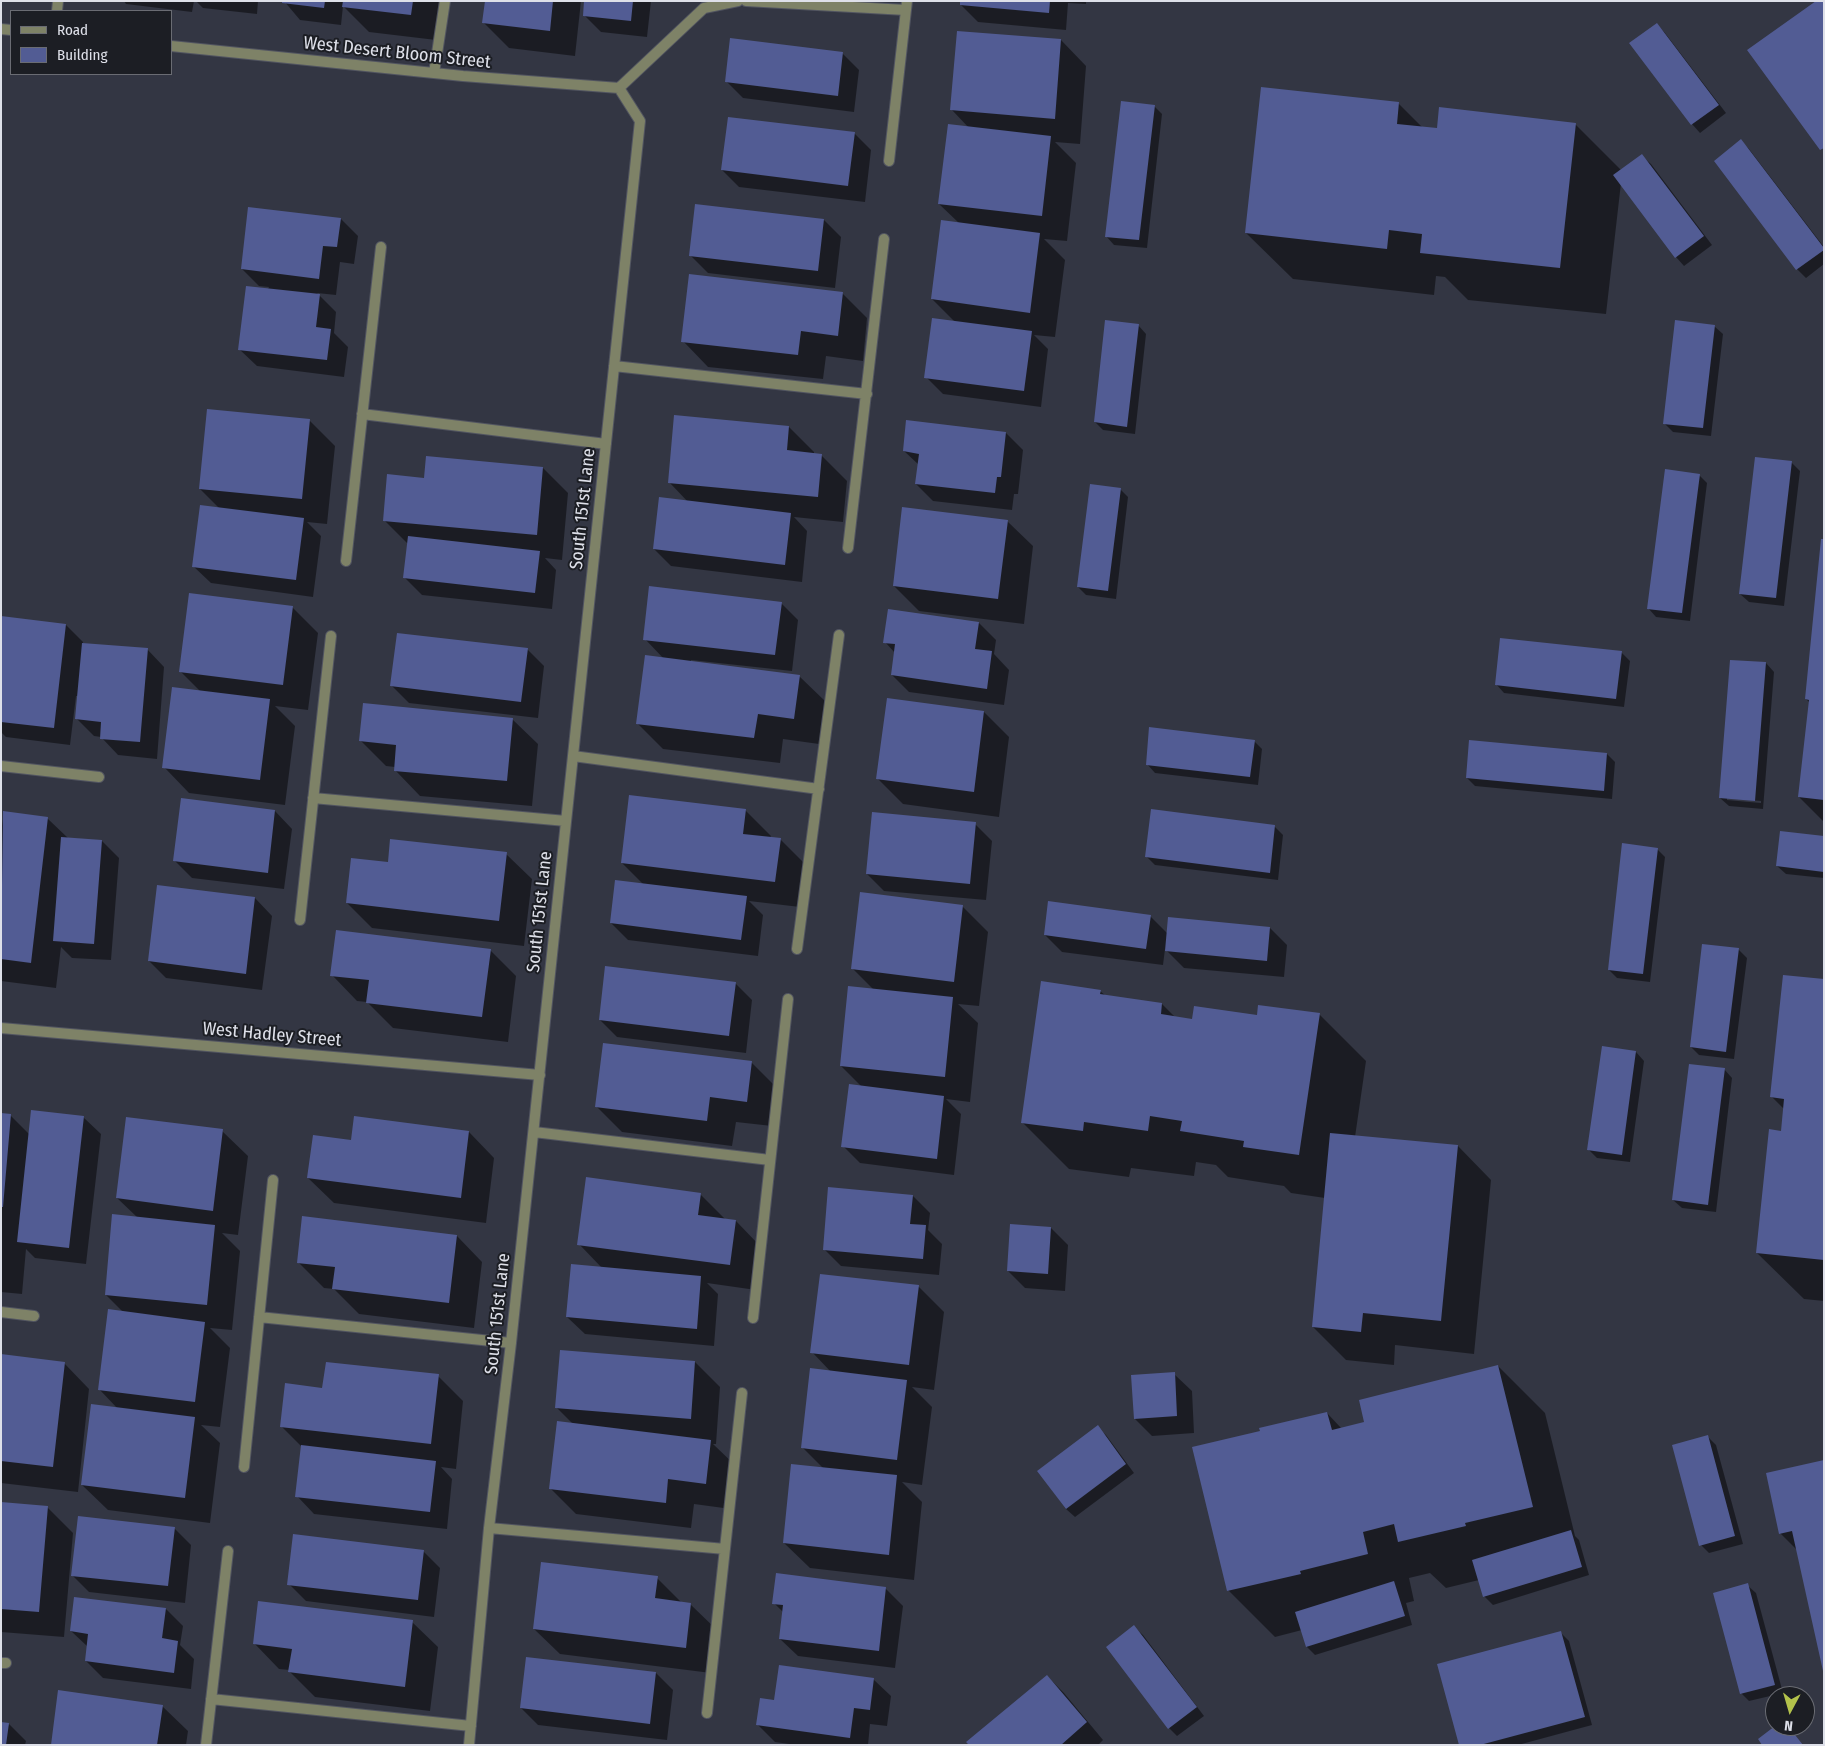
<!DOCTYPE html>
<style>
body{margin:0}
#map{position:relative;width:1825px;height:1746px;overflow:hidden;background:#333643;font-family:"Fira Sans Condensed",sans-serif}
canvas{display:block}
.frame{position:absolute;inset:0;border:2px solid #dee0e9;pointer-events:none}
.legend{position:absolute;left:10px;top:10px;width:162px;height:65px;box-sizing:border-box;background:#1c1e24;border:1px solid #6a6c73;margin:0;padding:6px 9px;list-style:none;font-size:15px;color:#dee0e9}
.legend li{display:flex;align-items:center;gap:10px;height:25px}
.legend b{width:25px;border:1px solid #6a6c73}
.north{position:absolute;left:1765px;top:1686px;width:50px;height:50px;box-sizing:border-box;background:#1c1e24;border:1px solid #6a6c73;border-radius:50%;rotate:186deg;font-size:14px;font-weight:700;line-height:20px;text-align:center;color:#dee0e9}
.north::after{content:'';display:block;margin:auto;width:18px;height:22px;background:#b3c24b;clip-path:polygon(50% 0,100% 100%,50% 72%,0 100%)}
</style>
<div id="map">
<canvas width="1825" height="1746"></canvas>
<div class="frame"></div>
<ul class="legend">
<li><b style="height:6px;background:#7e8267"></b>Road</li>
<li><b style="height:14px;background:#525c94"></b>Building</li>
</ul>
<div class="north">N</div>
</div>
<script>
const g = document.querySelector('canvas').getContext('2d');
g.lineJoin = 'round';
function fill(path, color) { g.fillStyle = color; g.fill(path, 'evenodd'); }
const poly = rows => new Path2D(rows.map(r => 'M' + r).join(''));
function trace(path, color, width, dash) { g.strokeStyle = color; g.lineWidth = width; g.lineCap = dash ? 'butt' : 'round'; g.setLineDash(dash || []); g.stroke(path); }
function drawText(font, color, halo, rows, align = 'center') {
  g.font = font + ' "Fira Sans Condensed",sans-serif'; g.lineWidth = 4; g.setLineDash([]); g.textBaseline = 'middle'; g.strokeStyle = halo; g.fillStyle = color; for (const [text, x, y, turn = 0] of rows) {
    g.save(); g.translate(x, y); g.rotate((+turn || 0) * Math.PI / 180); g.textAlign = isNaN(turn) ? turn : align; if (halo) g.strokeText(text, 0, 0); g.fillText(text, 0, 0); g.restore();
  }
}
const shadow = poly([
 [124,1,194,1,192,12,126,4],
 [196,1,258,1,257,14,203,8],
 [284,1,441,1,436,40,369,32,343,6,341,25,300,20],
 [486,1,581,1,575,56,509,48,483,22],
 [585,1,651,1,647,37,601,32,584,15],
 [961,1,1086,1,1086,4,1068,3,1066,30,978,22,961,5],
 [1657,24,1665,33,1726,113,1700,133,1692,124,1631,44],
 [1061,40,1086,66,1080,144,1055,142,1076,163,1067,241,1044,239,1065,260,1055,337,1034,335,1048,349,1041,407,943,394,926,377,955,322,932,299,960,224,939,204,969,128,952,110],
 [842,53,859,70,854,112,743,98,726,81],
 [1398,103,1423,128,1438,130,1576,125,1621,170,1642,156,1651,164,1712,245,1684,266,1676,257,1621,183,1606,314,1468,300,1445,277,1436,276,1434,295,1293,279,1246,233],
 [1154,106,1162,114,1147,248,1114,245,1106,236],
 [854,133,871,150,865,202,739,187,722,170],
 [1741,141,1749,149,1824,247,1824,264,1806,278,1797,269,1715,161],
 [341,219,358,236,354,264,340,262,336,295,317,293,336,312,334,333,348,347,344,377,257,366,239,349,269,287,259,286,242,269],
 [824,220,841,237,835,288,708,273,691,256],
 [842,293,867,318,863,361,826,356,823,379,708,367,683,341],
 [1138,325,1146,334,1135,434,1103,430,1095,422],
 [1714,326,1723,334,1711,436,1673,432,1665,424],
 [310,421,335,446,327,524,307,522,321,536,313,597,211,583,193,566,219,508,200,489],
 [789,427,814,452,814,454,821,455,847,481,843,522,794,517,807,531,802,582,671,566,654,549,688,502,670,483],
 [1006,433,1023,450,1018,494,1014,494,1012,510,933,501,916,484,919,465,904,451],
 [1791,462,1800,471,1784,606,1749,602,1740,594],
 [543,468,568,493,562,560,545,558,556,570,552,609,422,595,405,578,409,545,384,520,426,479],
 [1699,475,1707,483,1690,621,1656,617,1648,608],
 [1120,489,1128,497,1116,599,1086,595,1078,587],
 [1007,521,1033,546,1024,624,919,611,894,586],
 [1824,540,1824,822,1799,797,1810,703,1806,699],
 [781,603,798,620,792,671,691,660,691,662,799,676,825,701,819,744,783,739,780,763,663,749,637,723,664,659,645,639],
 [292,607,318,633,308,710,275,706,295,726,285,805,189,793,164,767,201,692,181,672],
 [1,620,66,625,83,642,83,645,147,649,164,667,157,759,118,755,101,737,94,736,77,719,78,696,76,696,70,745,6,737,1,732],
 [979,623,996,640,994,654,1009,670,1004,705,909,692,892,675,895,653,885,642],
 [527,649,544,666,538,718,409,703,392,686],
 [1621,652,1630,661,1624,707,1504,693,1496,684],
 [1766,663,1774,672,1763,809,1729,806,1720,798],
 [1727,798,1761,801,1761,803,1727,800],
 [984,712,1009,737,999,817,903,804,878,779],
 [512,719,538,744,532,806,420,796,395,770,395,767,386,766,360,740],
 [1254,741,1262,749,1258,785,1155,773,1147,764],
 [1607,754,1615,762,1612,799,1475,786,1467,778],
 [745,810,771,836,770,838,780,839,805,864,800,907,749,901,763,915,758,956,628,940,611,923,644,885,622,863],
 [275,811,292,829,284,889,192,878,175,861],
 [4,813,48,819,68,838,102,841,119,858,111,960,72,958,61,947,56,988,1,981,1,832],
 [975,824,992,841,986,900,884,891,867,874],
 [1275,827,1283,835,1278,880,1155,865,1146,856],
 [1824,837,1824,878,1786,874,1777,866],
 [1657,849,1665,857,1650,982,1617,978,1609,970],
 [506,854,532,879,524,946,372,928,347,903],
 [255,898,272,916,262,990,166,978,149,961],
 [962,906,988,932,979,1006,958,1004,978,1023,970,1102,946,1099,961,1114,954,1175,860,1163,843,1146,862,1087,841,1066,874,990,852,968],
 [1150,916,1168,934,1270,928,1287,945,1284,977,1184,968,1165,949,1163,965,1062,952,1045,935],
 [1738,949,1747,958,1734,1059,1699,1055,1691,1047],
 [490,950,516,976,508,1042,393,1028,367,1002,357,1001,332,975],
 [1824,980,1824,1301,1804,1299,1757,1253,1782,1132,1784,1109,1772,1097],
 [735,983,752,1000,746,1053,617,1037,600,1020],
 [1100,991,1106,996,1162,1004,1175,1017,1193,1020,1319,1014,1366,1061,1355,1137,1458,1146,1491,1180,1474,1354,1395,1345,1394,1365,1346,1360,1313,1327,1325,1198,1291,1193,1284,1186,1228,1177,1216,1165,1196,1162,1194,1176,1131,1168,1129,1177,1069,1169,1022,1122],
 [1636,1052,1644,1061,1630,1162,1597,1158,1588,1149],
 [751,1062,777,1088,772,1126,736,1122,732,1146,622,1132,597,1107],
 [1724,1069,1732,1078,1716,1212,1682,1208,1673,1200],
 [1,1114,10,1115,30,1135,83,1117,101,1134,86,1264,35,1258,26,1249,22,1294,1,1292],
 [222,1131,248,1156,238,1235,222,1233,240,1251,232,1330,210,1328,230,1348,220,1427,201,1425,220,1443,210,1523,108,1510,82,1485,118,1409,99,1389,123,1312,106,1295,138,1218,117,1198],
 [469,1132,494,1158,486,1223,334,1203,308,1178,352,1141],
 [700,1194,726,1220,736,1221,761,1247,756,1290,707,1283,718,1294,714,1346,585,1334,567,1317,602,1268,579,1244],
 [913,1196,930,1213,928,1230,942,1244,939,1275,841,1266,824,1249],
 [1051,1228,1068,1245,1065,1291,1025,1288,1008,1271],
 [457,1236,482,1262,474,1328,359,1314,334,1289,324,1288,298,1262],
 [822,1275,919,1287,944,1312,934,1390,912,1387,932,1407,922,1485,902,1482,922,1502,914,1580,810,1568,784,1543,824,1469,802,1447,831,1372,812,1352],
 [1,1356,64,1363,89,1389,78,1492,1,1483],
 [695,1362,720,1387,716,1444,713,1444,736,1466,731,1509,694,1504,691,1528,576,1514,551,1489,574,1425,557,1408],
 [1498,1366,1545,1413,1575,1536,1579,1540,1589,1575,1493,1605,1484,1596,1479,1580,1446,1588,1430,1573,1409,1578,1414,1601,1406,1603,1412,1625,1315,1655,1307,1647,1302,1630,1275,1637,1228,1590,1262,1432,1327,1413,1342,1429,1366,1423],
 [1174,1374,1192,1391,1194,1433,1152,1436,1135,1419],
 [438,1376,463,1401,456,1469,441,1467,452,1479,447,1529,314,1514,297,1496,302,1447,281,1426,324,1389],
 [1097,1427,1106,1435,1134,1473,1075,1517,1066,1509,1038,1471],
 [1708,1437,1716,1445,1743,1544,1709,1553,1701,1545],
 [1824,1461,1798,1551,1780,1533],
 [1,1503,47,1507,73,1533,64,1637,1,1632],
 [174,1528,191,1545,185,1603,89,1592,72,1575],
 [423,1551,440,1568,434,1617,306,1601,289,1584],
 [777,1574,886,1589,903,1606,895,1668,798,1656,780,1639,784,1613,774,1603],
 [657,1578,682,1603,690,1604,716,1629,711,1673,560,1654,534,1629],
 [1747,1585,1756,1593,1783,1693,1749,1701,1741,1693],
 [166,1609,183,1626,180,1645,194,1659,191,1689,103,1678,86,1661,88,1647,71,1631],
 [412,1622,438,1647,430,1711,315,1697,290,1672,290,1670,279,1669,254,1643],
 [1134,1627,1143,1635,1204,1716,1177,1736,1169,1728],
 [1561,1633,1569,1641,1592,1725,1518,1745,1461,1745],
 [656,1673,673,1690,667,1740,538,1725,521,1708],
 [1047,1676,1064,1693,1103,1740,1098,1745,971,1745],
 [873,1679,891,1696,887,1726,870,1724,868,1745,796,1745,775,1742,758,1725,776,1701],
 [162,1706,188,1731,186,1745,52,1745],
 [9,1724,26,1741,25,1745,1,1745]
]);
const building = poly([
 [282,1,325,1,324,8,282,3],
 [343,1,413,1,411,15,342,7],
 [485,1,553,1,550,31,482,23],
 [584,1,633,1,631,21,583,16],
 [960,1,1050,1,1049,13,960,5],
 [1816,1,1824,1,1824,148,1820,150,1747,50],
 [1657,23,1719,105,1691,125,1629,43],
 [957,31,1061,39,1055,119,950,110],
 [730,38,843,52,838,96,725,82],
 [1261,87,1399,102,1397,124,1437,128,1439,107,1576,123,1560,268,1420,253,1422,234,1389,230,1387,249,1245,233],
 [1121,101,1155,105,1139,240,1105,237],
 [728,117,855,132,848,186,721,170],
 [948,124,1051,136,1042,216,938,204],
 [1741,139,1824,248,1824,250,1796,270,1714,161],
 [1642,154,1704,236,1675,258,1613,175],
 [695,204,824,219,818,271,689,256],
 [248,207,341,218,337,247,323,246,319,279,241,269],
 [941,220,1040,233,1030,313,931,299],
 [689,274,843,292,838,336,801,331,798,355,681,342],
 [246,286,320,294,316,327,331,329,327,360,238,350],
 [932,318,1032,331,1024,391,924,378],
 [1105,320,1139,324,1127,427,1094,422],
 [1675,320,1715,325,1703,428,1663,424],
 [207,409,310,419,302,499,199,489],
 [674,415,789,426,787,450,822,454,818,497,668,483],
 [906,420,1006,432,1001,477,997,477,995,493,915,484,919,454,903,451],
 [426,456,543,467,537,535,383,521,387,474,424,478],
 [1755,457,1792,461,1776,598,1739,594],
 [1665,469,1700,474,1682,613,1647,609],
 [1090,484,1121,488,1108,591,1077,587],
 [659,497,791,513,785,565,653,549],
 [200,505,304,518,296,580,192,567],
 [902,507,1008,520,998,599,893,586],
 [408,536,540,551,535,593,403,578],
 [1821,539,1824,539,1824,800,1798,797,1809,700,1805,699],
 [649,586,782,602,775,655,643,640],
 [189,593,293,606,283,685,179,672],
 [888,609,979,622,975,649,992,651,987,689,891,675,895,644,883,643],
 [1,616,66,624,54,728,1,722],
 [397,633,528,648,521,702,390,686],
 [1500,638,1622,651,1616,699,1495,685],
 [82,643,148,648,140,742,100,739,101,722,75,719],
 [645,655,800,675,794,719,758,714,754,738,636,724],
 [1730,660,1766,662,1755,801,1719,798],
 [172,687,270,699,260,780,162,768],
 [887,698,984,711,974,792,876,779],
 [363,703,513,718,507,781,394,771,396,745,359,741],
 [1149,727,1255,740,1250,777,1146,765],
 [1469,740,1607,753,1604,791,1466,778],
 [629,795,746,809,743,834,781,838,775,882,621,863],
 [181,798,275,810,268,873,173,861],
 [1151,809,1275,825,1270,873,1145,857],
 [3,811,48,817,31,963,1,959],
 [872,812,976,822,970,884,866,874],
 [1780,831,1824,836,1824,872,1776,866],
 [61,837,102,840,94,944,53,941],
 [390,839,507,852,499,921,346,903,351,858,388,862],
 [1622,843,1658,848,1643,974,1608,970],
 [615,880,747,896,741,940,610,923],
 [157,885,255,897,246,974,148,961],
 [860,892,963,905,954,982,851,969],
 [1048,901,1151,915,1146,949,1044,935],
 [1168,917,1270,927,1267,961,1165,951],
 [336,930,491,949,482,1017,366,1003,369,980,330,976],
 [1702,944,1739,948,1726,1052,1690,1047],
 [605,966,736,982,729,1036,599,1020],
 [1783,975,1824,979,1824,1260,1756,1253,1769,1129,1781,1131,1784,1099,1770,1097],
 [1041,981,1101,990,1100,994,1162,1003,1161,1014,1192,1019,1194,1006,1257,1015,1258,1005,1320,1013,1299,1155,1243,1147,1244,1141,1180,1131,1182,1121,1150,1116,1148,1131,1084,1122,1083,1131,1021,1123],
 [848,986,953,997,945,1077,840,1066],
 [603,1043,752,1061,747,1102,710,1097,707,1121,595,1107],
 [1602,1046,1636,1051,1622,1155,1587,1150],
 [1689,1064,1725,1068,1708,1205,1672,1200],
 [849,1084,944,1096,937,1159,841,1147],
 [31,1110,84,1116,69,1248,17,1242],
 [1,1113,11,1114,3,1207,1,1207],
 [354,1116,469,1131,461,1198,307,1178,313,1135,351,1140],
 [126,1117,223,1129,213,1211,116,1198],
 [1330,1133,1458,1145,1441,1321,1363,1313,1361,1332,1312,1327],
 [586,1177,701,1193,698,1215,736,1220,730,1265,577,1245],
 [828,1187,913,1195,910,1224,926,1225,923,1259,823,1250],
 [112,1214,215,1225,207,1305,105,1295],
 [302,1216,457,1235,449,1303,332,1289,335,1267,297,1263],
 [1010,1224,1051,1227,1048,1274,1007,1271],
 [571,1264,701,1276,697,1329,566,1317],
 [820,1274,919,1285,909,1365,810,1353],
 [108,1309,205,1322,195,1402,98,1390],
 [560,1350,695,1361,691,1419,555,1408],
 [1,1354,65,1362,53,1467,1,1461],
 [326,1362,439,1374,431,1444,280,1427,285,1383,322,1388],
 [1498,1365,1533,1507,1465,1523,1466,1526,1398,1542,1394,1524,1363,1532,1368,1554,1300,1571,1301,1574,1227,1591,1192,1447,1260,1431,1259,1428,1327,1412,1332,1430,1364,1422,1359,1400],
 [810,1368,907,1380,897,1460,801,1448],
 [1175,1372,1177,1416,1134,1419,1131,1375],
 [91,1404,195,1417,185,1498,81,1485],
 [557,1421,711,1440,706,1484,668,1479,666,1503,549,1489],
 [1098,1425,1126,1464,1066,1509,1037,1471],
 [1708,1435,1735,1536,1699,1546,1672,1445],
 [301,1445,436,1461,430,1512,295,1497],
 [1824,1460,1824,1671,1823,1671,1792,1531,1779,1534,1766,1473],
 [791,1464,897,1475,889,1555,783,1543],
 [1,1502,48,1506,39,1612,1,1609],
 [78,1516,175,1527,168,1586,71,1576],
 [1571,1530,1582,1567,1483,1597,1472,1560],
 [293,1534,424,1550,418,1600,287,1585],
 [541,1562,658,1576,655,1598,691,1603,686,1648,533,1629],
 [776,1573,886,1587,879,1651,779,1639,783,1605,772,1604],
 [1394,1581,1405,1616,1306,1647,1295,1612],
 [1748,1583,1775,1685,1740,1694,1713,1593],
 [74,1597,166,1608,162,1638,178,1641,174,1673,85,1661,88,1634,70,1631],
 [258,1601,413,1620,405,1687,288,1672,292,1649,253,1644],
 [1134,1625,1197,1707,1168,1729,1106,1647],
 [1561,1631,1585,1717,1480,1745,1459,1745,1437,1664],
 [526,1657,656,1672,650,1724,520,1708],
 [779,1665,874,1678,870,1710,854,1708,850,1738,756,1725,760,1698,774,1700],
 [1047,1675,1087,1722,1061,1745,969,1745,966,1742],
 [58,1690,163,1705,157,1745,51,1745],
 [1,1722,9,1723,6,1745,1,1745],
 [1775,1726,1788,1726,1803,1745,1762,1745,1758,1739]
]);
const street = poly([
 [746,1,906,10],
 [57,11,58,1],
 [1,29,11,30],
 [171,46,463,76,619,88],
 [434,73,445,1],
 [619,88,704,8,738,1],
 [889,161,907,1],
 [614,366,867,394],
 [362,414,606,444],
 [848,548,884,239],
 [346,561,381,247],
 [573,756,819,789],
 [1,766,99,777],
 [313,798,566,821],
 [300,920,331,636],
 [797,949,839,635],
 [1,1028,540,1075],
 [534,1132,770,1160],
 [1,1312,34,1316],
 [259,1317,511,1343],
 [753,1318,788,999],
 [244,1467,273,1180],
 [489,1528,725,1549],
 [1,1663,6,1663],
 [211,1699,471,1726],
 [707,1713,742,1393],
 [206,1745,228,1551],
 [469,1745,489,1528,511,1343,640,121,619,88]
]);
const streetNames = [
 ["West Desert Bloom Street",397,53,6],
 ["South 151st Lane",583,509,-84],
 ["South 151st Lane",540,912,-84],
 ["West Hadley Street",272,1035,5],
 ["South 151st Lane",498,1314,-84]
];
fill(shadow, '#0007');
fill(building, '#525c94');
trace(street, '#525561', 12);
trace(street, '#7e8267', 10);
drawText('18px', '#dee0e9', '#1c1e24', streetNames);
</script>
